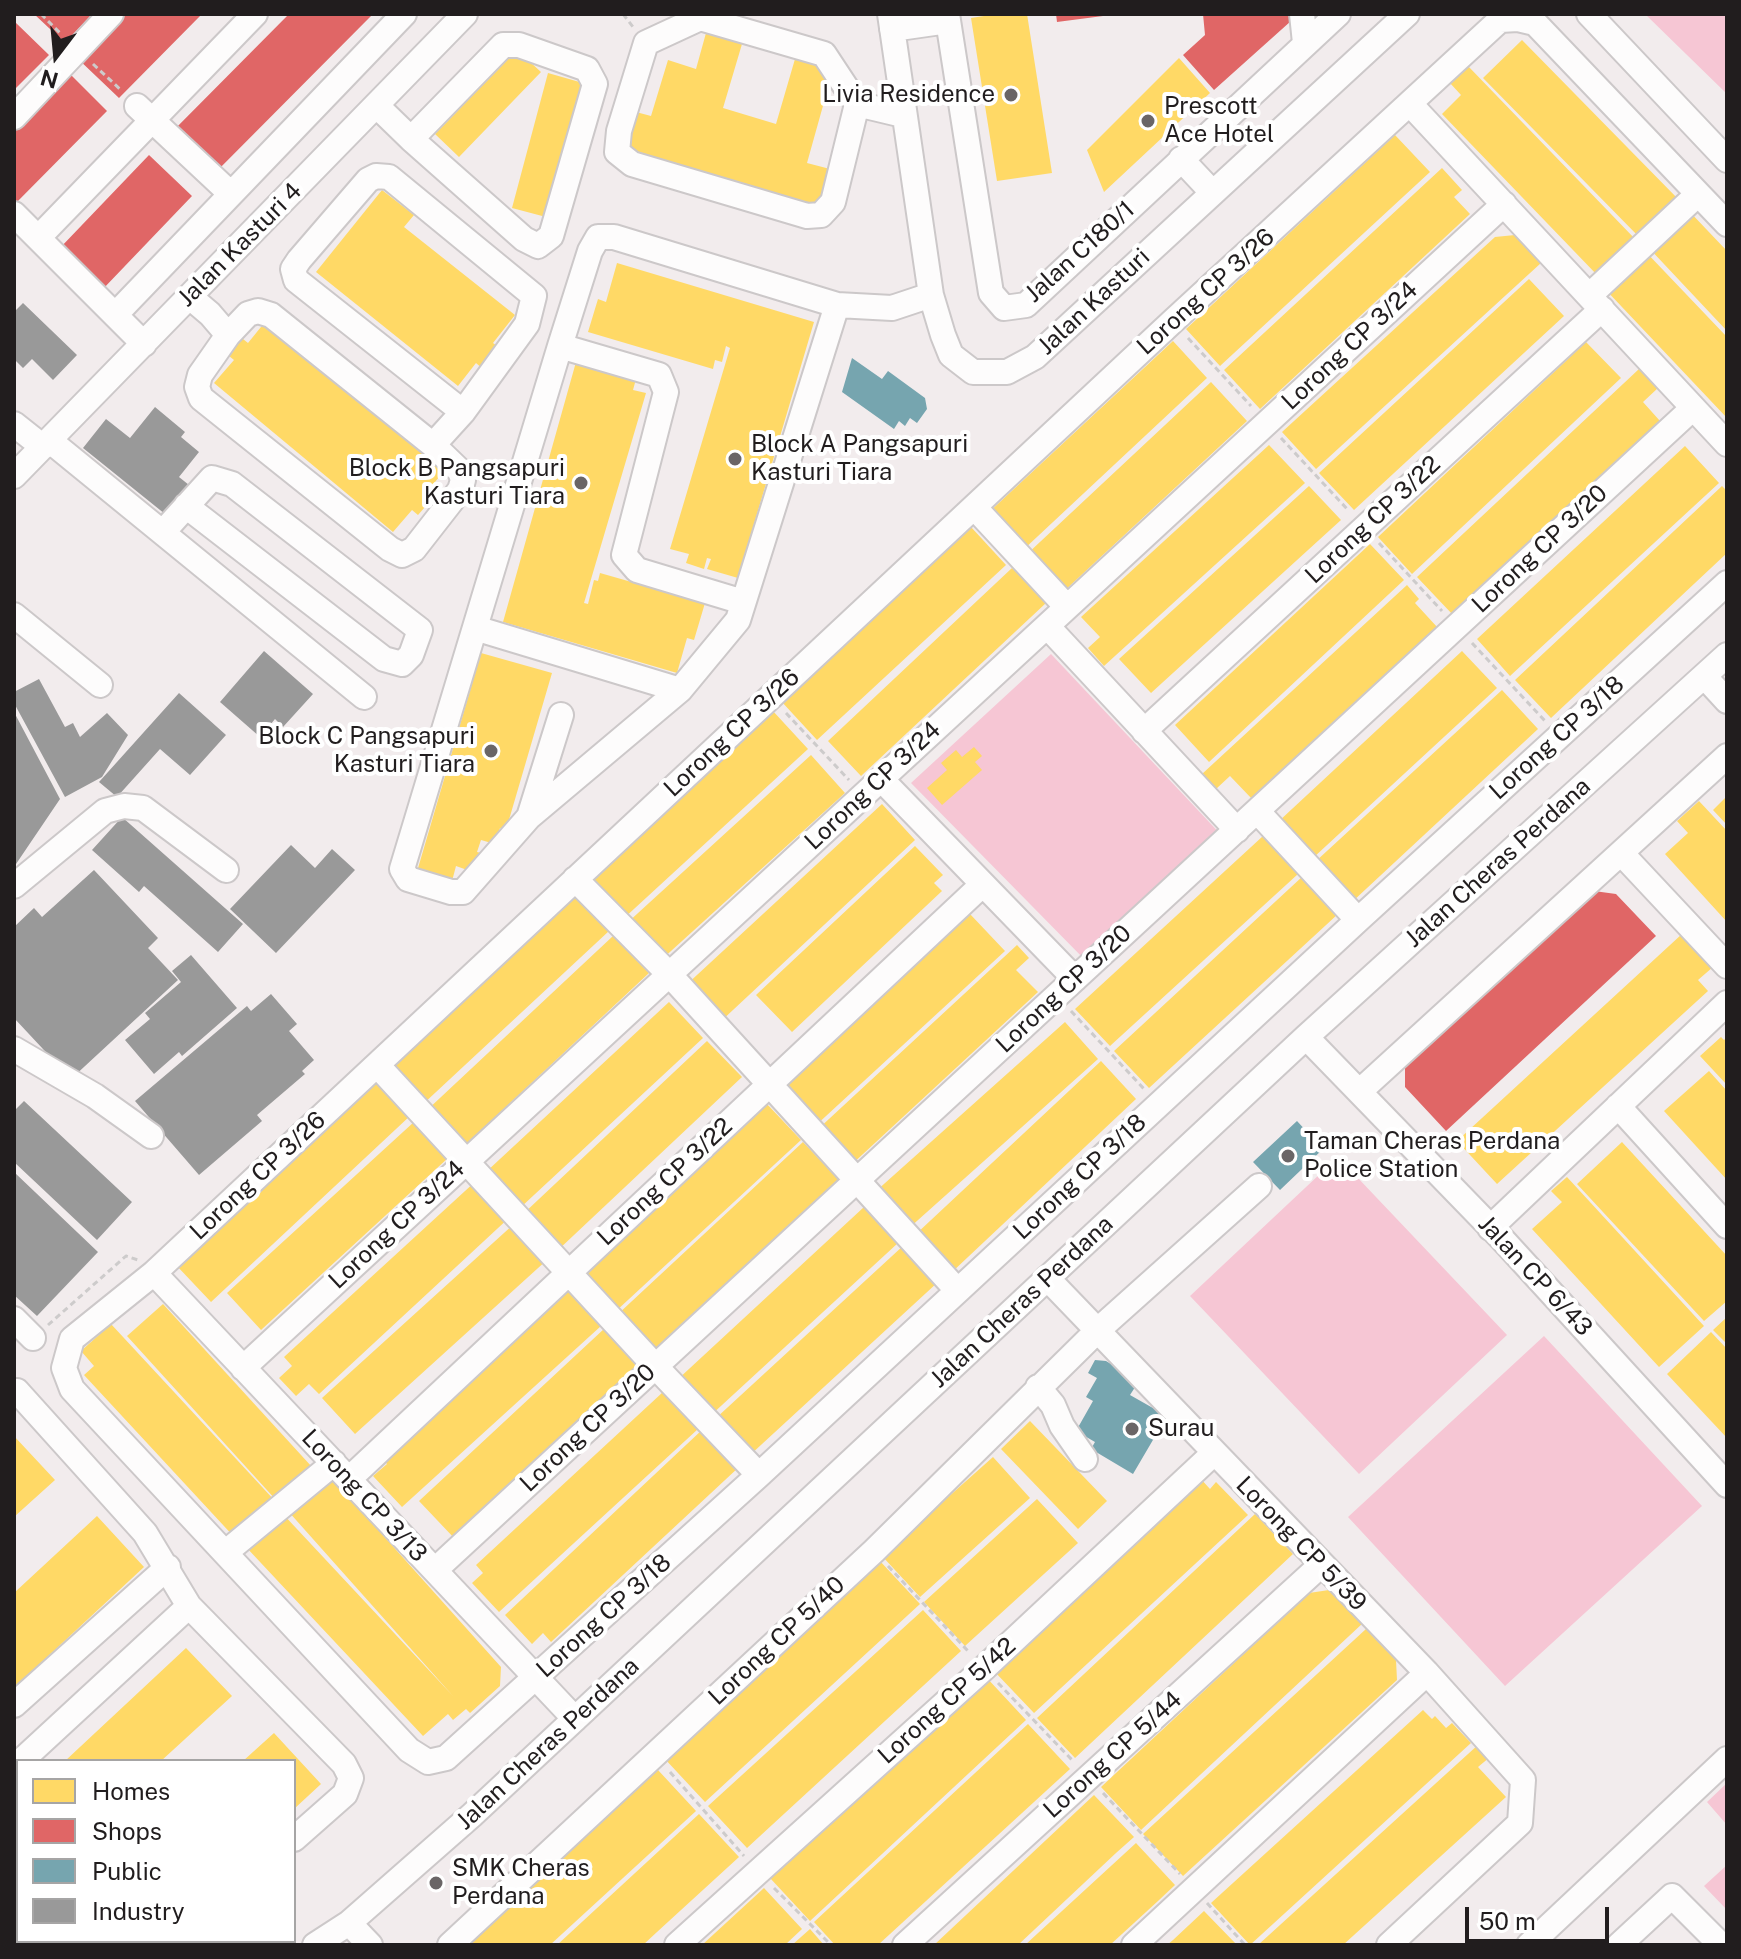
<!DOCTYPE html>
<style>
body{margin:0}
#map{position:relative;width:1741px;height:1959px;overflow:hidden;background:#f2eced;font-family:"Public Sans",sans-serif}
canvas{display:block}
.frame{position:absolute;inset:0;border:16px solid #211d1e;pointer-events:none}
.legend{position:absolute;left:16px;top:1759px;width:280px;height:184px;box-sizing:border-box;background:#fff;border:2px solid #a6a5a5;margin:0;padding:10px 14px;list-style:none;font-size:24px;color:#211d1e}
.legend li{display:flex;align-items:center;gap:16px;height:40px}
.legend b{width:40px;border:2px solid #a6a5a5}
.north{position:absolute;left:16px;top:16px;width:80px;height:80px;-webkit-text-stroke:6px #fff;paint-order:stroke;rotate:196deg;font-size:22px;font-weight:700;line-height:32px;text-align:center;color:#211d1e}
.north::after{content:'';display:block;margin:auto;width:28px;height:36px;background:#211d1e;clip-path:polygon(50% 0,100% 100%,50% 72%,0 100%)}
.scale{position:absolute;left:1465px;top:1907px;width:144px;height:36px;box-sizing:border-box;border:4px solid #211d1e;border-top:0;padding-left:10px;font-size:24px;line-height:28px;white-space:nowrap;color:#211d1e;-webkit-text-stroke:6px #fff;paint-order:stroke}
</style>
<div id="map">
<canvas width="1741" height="1959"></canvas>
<div class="frame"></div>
<ul class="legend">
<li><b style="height:22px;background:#ffd966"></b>Homes</li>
<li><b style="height:22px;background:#e06666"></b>Shops</li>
<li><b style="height:22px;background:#76a5af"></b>Public</li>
<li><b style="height:22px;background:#999"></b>Industry</li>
</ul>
<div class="north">N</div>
<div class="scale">50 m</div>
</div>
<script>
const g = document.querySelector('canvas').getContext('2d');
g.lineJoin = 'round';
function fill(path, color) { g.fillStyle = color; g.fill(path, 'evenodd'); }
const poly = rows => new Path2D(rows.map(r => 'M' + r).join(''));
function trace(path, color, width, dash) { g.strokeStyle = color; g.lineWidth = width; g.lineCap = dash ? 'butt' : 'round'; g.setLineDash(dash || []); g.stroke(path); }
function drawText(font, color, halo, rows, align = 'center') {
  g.font = font + ' "Public Sans",sans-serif'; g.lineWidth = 8; g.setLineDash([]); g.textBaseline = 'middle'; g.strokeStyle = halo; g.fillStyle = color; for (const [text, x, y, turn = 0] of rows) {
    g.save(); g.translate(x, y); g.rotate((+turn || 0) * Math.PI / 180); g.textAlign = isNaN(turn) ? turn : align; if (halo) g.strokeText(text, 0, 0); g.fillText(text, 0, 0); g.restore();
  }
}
const green = poly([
 [1645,14,1727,14,1727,94],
 [1051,654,1226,840,1088,963,911,783],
 [1338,1157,1507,1335,1359,1474,1190,1296],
 [1544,1336,1702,1506,1505,1686,1348,1517],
 [1727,1783,1727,1825,1707,1802],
 [1727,1865,1727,1910,1704,1886]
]);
const homes = poly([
 [997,14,1027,14,1052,173,997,181,971,18],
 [706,33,742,44,723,108,776,124,795,59,833,70,807,163,830,169,820,206,625,149,636,112,651,116,668,60,696,69],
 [1522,40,1680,201,1641,239,1483,78],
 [517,50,541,72,459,157,435,134],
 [1179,58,1210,93,1104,192,1087,150],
 [1468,66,1637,241,1599,277,1442,114,1461,95,1450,83],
 [548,73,583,83,546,217,512,208],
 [1395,135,1430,172,1220,366,1186,329],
 [1442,168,1462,190,1454,197,1470,214,1260,409,1224,370],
 [382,190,414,215,404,227,515,315,493,343,501,349,484,370,476,363,458,386,316,272],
 [1688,210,1727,251,1727,331,1648,247],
 [1515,235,1541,263,1316,469,1282,432,1495,237],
 [1644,250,1727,337,1727,418,1604,288],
 [617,263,814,322,738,578,707,569,711,559,707,558,704,569,686,563,689,554,670,549,730,348,726,346,722,362,715,360,713,369,588,332,598,299,606,302],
 [1529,279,1564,316,1354,510,1319,473],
 [265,322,444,471,426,493,432,499,418,515,412,510,393,532,214,383,234,360,224,352,238,335,248,343],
 [1173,341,1207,378,1022,551,987,514],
 [1586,342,1621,378,1412,574,1378,537],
 [576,362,636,379,633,390,646,393,584,603,588,604,594,580,598,581,600,573,705,603,694,640,687,638,677,673,503,622],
 [1639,369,1658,388,1643,402,1660,421,1453,615,1417,577],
 [1211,382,1247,421,1061,594,1025,556],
 [1269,445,1305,483,1104,666,1088,648,1100,637,1081,617],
 [1685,446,1719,483,1510,676,1477,639],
 [1309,486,1341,520,1151,693,1119,659],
 [1722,486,1727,491,1727,553,1551,718,1515,680],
 [971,527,1006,565,817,740,781,701],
 [1370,544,1404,580,1209,762,1175,725],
 [1012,568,1046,603,861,776,828,741],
 [1407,585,1419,599,1415,603,1438,628,1252,799,1230,776,1216,789,1202,774],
 [1462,651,1497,688,1313,858,1278,822],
 [481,653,552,673,506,830,500,828,495,844,481,840,477,852,481,853,477,867,470,871,456,866,451,885,416,875],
 [1502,690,1538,729,1352,902,1315,862],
 [772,710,808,749,622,920,587,882],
 [974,747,982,756,975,762,982,770,942,805,927,788,947,770,941,763,956,750,962,757],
 [811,755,845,793,660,961,626,924],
 [1727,796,1727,825,1713,810],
 [1699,801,1727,831,1727,922,1665,854,1688,833,1677,821],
 [882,804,915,840,718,1024,684,987],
 [1263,836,1298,874,1110,1046,1075,1009],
 [915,846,943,875,934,883,942,891,792,1032,756,995],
 [1303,876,1338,914,1149,1088,1114,1051],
 [573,893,609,931,421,1106,385,1068],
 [970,914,1005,951,813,1128,778,1090],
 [1682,934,1713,967,1698,980,1708,991,1497,1184,1457,1141],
 [613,936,649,973,460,1150,425,1112],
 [1017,945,1029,958,1016,970,1038,992,849,1167,816,1131],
 [669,1002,703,1038,520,1208,486,1172],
 [1065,1022,1098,1059,908,1229,875,1192],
 [1721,1037,1724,1040,1727,1037,1727,1085,1700,1056],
 [707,1041,742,1077,557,1251,522,1215],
 [1101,1061,1136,1099,951,1273,915,1235],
 [1709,1071,1727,1091,1727,1180,1664,1111],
 [377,1078,411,1115,211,1302,176,1265],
 [766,1103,801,1140,615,1312,580,1275],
 [415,1121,448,1158,261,1330,227,1293],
 [803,1142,839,1180,654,1354,617,1315],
 [1622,1142,1727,1256,1727,1301,1704,1321,1577,1184],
 [1567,1177,1704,1326,1659,1367,1532,1229,1562,1202,1551,1191],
 [477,1180,511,1216,319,1394,309,1384,296,1396,279,1378,292,1366,284,1357],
 [864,1207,898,1243,709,1417,676,1381],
 [515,1223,548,1259,355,1434,322,1398],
 [904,1245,938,1282,749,1456,715,1419],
 [567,1288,601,1326,402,1507,373,1476,387,1464,382,1458],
 [163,1304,312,1467,276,1500,127,1336],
 [1727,1317,1727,1344,1713,1330],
 [111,1324,276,1502,236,1539,84,1375,94,1366,81,1351],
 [605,1328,640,1366,455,1539,419,1501],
 [1711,1332,1727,1349,1727,1438,1667,1374],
 [663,1392,698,1429,499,1612,472,1583,483,1573,476,1565],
 [1030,1421,1107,1501,1078,1529,1001,1449],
 [703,1429,739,1467,551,1642,543,1633,532,1644,505,1615],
 [14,1436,55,1480,14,1517],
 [993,1457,1030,1498,920,1597,882,1556],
 [329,1475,501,1667,500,1686,470,1713,466,1709,453,1720,448,1714,423,1736,246,1547,282,1513,453,1696,288,1511],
 [1200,1478,1210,1489,1216,1482,1248,1515,1034,1713,993,1670],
 [1037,1499,1078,1543,965,1646,924,1602],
 [1255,1514,1293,1554,1075,1758,1037,1718],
 [97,1516,144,1567,14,1688,14,1593],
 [879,1560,920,1604,705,1802,664,1758],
 [1329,1590,1363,1623,1141,1830,1101,1787,1309,1593],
 [923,1610,961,1651,747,1848,708,1806],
 [1366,1629,1396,1660,1397,1680,1183,1876,1143,1834],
 [186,1648,232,1696,161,1761,65,1761],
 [986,1677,1026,1720,810,1921,770,1878],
 [1423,1710,1432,1719,1435,1716,1446,1728,1452,1723,1471,1743,1250,1945,1211,1903],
 [1028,1724,1070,1769,878,1945,835,1945,814,1922],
 [274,1733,321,1784,294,1809,294,1761,243,1761],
 [1479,1744,1490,1757,1478,1767,1506,1797,1343,1945,1258,1945],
 [658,1770,696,1811,550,1945,467,1945],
 [1094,1795,1134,1837,1116,1853,1018,1945,934,1945],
 [699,1814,739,1857,657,1932,643,1945,557,1945],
 [1136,1843,1175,1885,1158,1901,1110,1945,1025,1945],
 [764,1888,802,1929,785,1945,702,1945],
 [1204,1911,1237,1945,1167,1945,1173,1940],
 [18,1918,18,1941,108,1941,103,1945,14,1945,14,1921],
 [810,1929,824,1945,792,1945]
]);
const shops = poly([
 [34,14,92,14,65,43],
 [118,14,202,14,119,98,76,57],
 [289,14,373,14,207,181,165,139],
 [1056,14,1103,14,1103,16,1057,22],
 [1203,14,1290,14,1291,21,1214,90,1183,55,1205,35],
 [14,21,49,55,14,90],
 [64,68,107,111,14,205,14,119],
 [149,155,192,196,102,290,59,249],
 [1594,891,1616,894,1656,936,1446,1131,1405,1087,1405,1066]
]);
const public = poly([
 [852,358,882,379,888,371,925,398,927,409,917,423,910,418,905,426,899,421,894,429,842,392],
 [1297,1121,1323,1149,1280,1190,1253,1162],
 [1095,1360,1106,1361,1139,1381,1130,1395,1167,1416,1133,1474,1091,1449,1095,1442,1076,1431,1093,1401,1086,1397,1097,1378,1088,1373]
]);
const industry = poly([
 [23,303,77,355,53,380,32,359,23,368,14,359,14,312],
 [155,407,185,432,181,437,199,452,179,477,189,485,165,514,83,448,106,419,130,438],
 [264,651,313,694,283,727,275,719,260,737,220,702],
 [39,679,65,727,73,723,80,737,107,713,128,735,102,777,65,797,14,703,14,692],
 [179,693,226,735,190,775,160,749,117,797,99,782],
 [14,712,60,799,14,867],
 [122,817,243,924,218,952,144,886,139,892,92,850],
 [291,845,315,868,332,849,355,870,276,953,230,909],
 [94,870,158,938,148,948,178,980,71,1079,14,1018,14,927,34,908,42,917],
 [191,955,237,1008,182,1056,179,1052,154,1074,125,1040,150,1019,145,1013,181,982,172,971],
 [271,994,297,1024,289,1031,314,1060,302,1071,305,1074,257,1115,262,1121,199,1175,135,1101,247,1006,251,1011],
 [24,1101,132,1202,97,1240,14,1162,14,1111],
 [14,1172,98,1252,37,1316,14,1295]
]);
const path = poly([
 [41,14,61,34],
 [623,14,633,27],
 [93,64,122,91],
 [1188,338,1251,406],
 [1281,438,1349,511],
 [1379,543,1442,611],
 [1472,643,1546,722],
 [786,713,849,780],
 [1071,1011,1145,1090],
 [48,1325,126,1256,138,1260],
 [888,1566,968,1651],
 [998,1683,1073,1761],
 [670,1772,744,1856],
 [1103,1793,1180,1874],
 [774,1888,831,1945],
 [1207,1903,1245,1945]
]);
const minor = poly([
 [890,14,931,295,943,335,951,355,973,372,1007,372,1035,357,1407,14],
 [947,14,991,293,1004,308,1026,305,1338,14],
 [1302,14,1305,43],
 [1589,14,1727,160],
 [892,29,948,21],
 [857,104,824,54,700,18,646,43,619,131,617,152,632,164,807,216,821,215,833,202,857,104,903,115],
 [1411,105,1727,444],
 [137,106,231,194],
 [377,106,411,139,524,239,538,246,551,236,595,84,587,69,519,45,503,45,411,139],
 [14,117,111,14],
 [1181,159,1212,192],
 [14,214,144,344],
 [1727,224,1535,23,1518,19,1500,20,1173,321,154,1273,72,1339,64,1368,72,1389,409,1750,428,1762,446,1758,759,1475,1358,920,1727,583],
 [38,238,255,14],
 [1589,296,1698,194],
 [190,297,210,314,228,335,248,314,258,311,271,315,433,445,460,471,463,480,460,490,414,549,402,555,390,549,201,398,197,387,200,375,228,335],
 [115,315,404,14],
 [560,346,659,375,666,392,624,555,637,570,743,602],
 [14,424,43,447],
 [49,440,364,697],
 [433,445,463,412,527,324,534,296,389,177,376,176,368,180,299,260,293,269,296,280,463,412],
 [14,476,465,14],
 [974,507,1067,607],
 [163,532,212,478,232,484,420,630,411,655,402,664,384,659,186,506],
 [14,615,100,685],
 [1047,626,1237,830],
 [475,628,680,690],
 [1704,676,1727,701],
 [561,715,529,817,680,690,738,620,837,305],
 [1144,731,1602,309],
 [881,779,1075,979],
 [1257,811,1358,920],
 [529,817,463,892,451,892,408,879,402,869,560,346,590,251,598,237,614,237,837,305,892,308,931,295],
 [1622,854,1727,966],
 [575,879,669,974,957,1290],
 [14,886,105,811,124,806,143,808,226,870],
 [1306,1037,1503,1240,1727,1485],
 [14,1049,95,1096,151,1136],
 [377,1065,655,1366,759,1475],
 [1360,1091,1727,756],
 [1618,1106,1727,1226],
 [1490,1228,1727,1003],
 [154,1273,575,1719],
 [1047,1278,1427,1673,1523,1780,1520,1823,1389,1945],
 [14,1319,33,1338],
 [243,1368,1504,204],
 [1038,1387,1053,1405,1062,1426,1085,1459],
 [14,1391,17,1391,145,1533,189,1606,344,1764,351,1778,345,1794,294,1839],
 [349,1479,982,885],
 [226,1552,334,1463],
 [435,1570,1693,408],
 [14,1705,168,1567],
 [21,1761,189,1606],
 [14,1803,18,1808],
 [14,1903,18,1900],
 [349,1923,370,1945],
 [137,1941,141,1945],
 [174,1945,179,1941],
 [315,1945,349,1923,472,1815,1306,1037,1727,655],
 [450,1945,874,1551,1098,1330,1259,1186],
 [677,1945,982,1670,1214,1453],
 [905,1945,1321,1565],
 [1134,1945,1427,1673],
 [1529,1945,1727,1759],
 [1619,1945,1672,1896,1721,1945]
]);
const markers = [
 [1011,95,8,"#6a6566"],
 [1148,121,8,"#6a6566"],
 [735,459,8,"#6a6566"],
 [581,483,8,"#6a6566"],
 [491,751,8,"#6a6566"],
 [1288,1156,8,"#6a6566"],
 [1132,1429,8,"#6a6566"],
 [436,1883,8,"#6a6566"]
];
const poiNames = [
 ["Livia Residence",995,95,"right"],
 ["Prescott",1164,107],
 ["Ace Hotel",1164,135],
 ["Block A Pangsapuri",751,445],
 ["Kasturi Tiara",751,473],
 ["Block B Pangsapuri",565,469,"right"],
 ["Kasturi Tiara",565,497,"right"],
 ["Block C Pangsapuri",475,737,"right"],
 ["Kasturi Tiara",475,765,"right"],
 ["Taman Cheras Perdana",1304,1142],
 ["Police Station",1304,1170],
 ["Surau",1148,1429],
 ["SMK Cheras",452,1869],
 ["Perdana",452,1897]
];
const streetNames = [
 ["Jalan Kasturi 4",240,245,-45],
 ["Jalan C180/1",1080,252,-42],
 ["Lorong CP 3/26",1206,292,-42],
 ["Jalan Kasturi",1094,302,-43],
 ["Lorong CP 3/24",1350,346,-43],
 ["Lorong CP 3/22",1373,520,-43],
 ["Lorong CP 3/20",1540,549,-43],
 ["Lorong CP 3/26",732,733,-43],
 ["Lorong CP 3/18",1557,738,-42],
 ["Lorong CP 3/24",873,786,-43],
 ["Jalan Cheras Perdana",1498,863,-42],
 ["Lorong CP 3/20",1064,989,-43],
 ["Lorong CP 3/26",258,1176,-43],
 ["Lorong CP 3/18",1080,1177,-43],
 ["Lorong CP 3/22",665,1182,-43],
 ["Lorong CP 3/24",397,1225,-43],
 ["Jalan CP 6/43",1535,1276,47],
 ["Jalan Cheras Perdana",1022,1302,-43],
 ["Lorong CP 3/20",588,1428,-43],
 ["Lorong CP 3/13",364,1496,47],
 ["Lorong CP 5/39",1301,1544,46],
 ["Lorong CP 3/18",604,1616,-42],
 ["Lorong CP 5/40",777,1641,-43],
 ["Lorong CP 5/42",947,1701,-42],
 ["Jalan Cheras Perdana",548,1744,-43],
 ["Lorong CP 5/44",1113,1755,-42]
];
fill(green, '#f6c6d4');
fill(homes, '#ffd966');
fill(shops, '#e06666');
fill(public, '#76a5af');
fill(industry, '#999');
trace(minor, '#ccc8c9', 28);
trace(path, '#cdcbcb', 3, [6, 4]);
trace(minor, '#fdfcfc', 24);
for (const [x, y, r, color] of markers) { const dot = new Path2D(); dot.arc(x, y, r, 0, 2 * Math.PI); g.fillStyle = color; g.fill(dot); trace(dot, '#fff', 3); }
drawText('24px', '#211d1e', '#fff', poiNames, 'left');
drawText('24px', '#211d1e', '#fff', streetNames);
</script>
